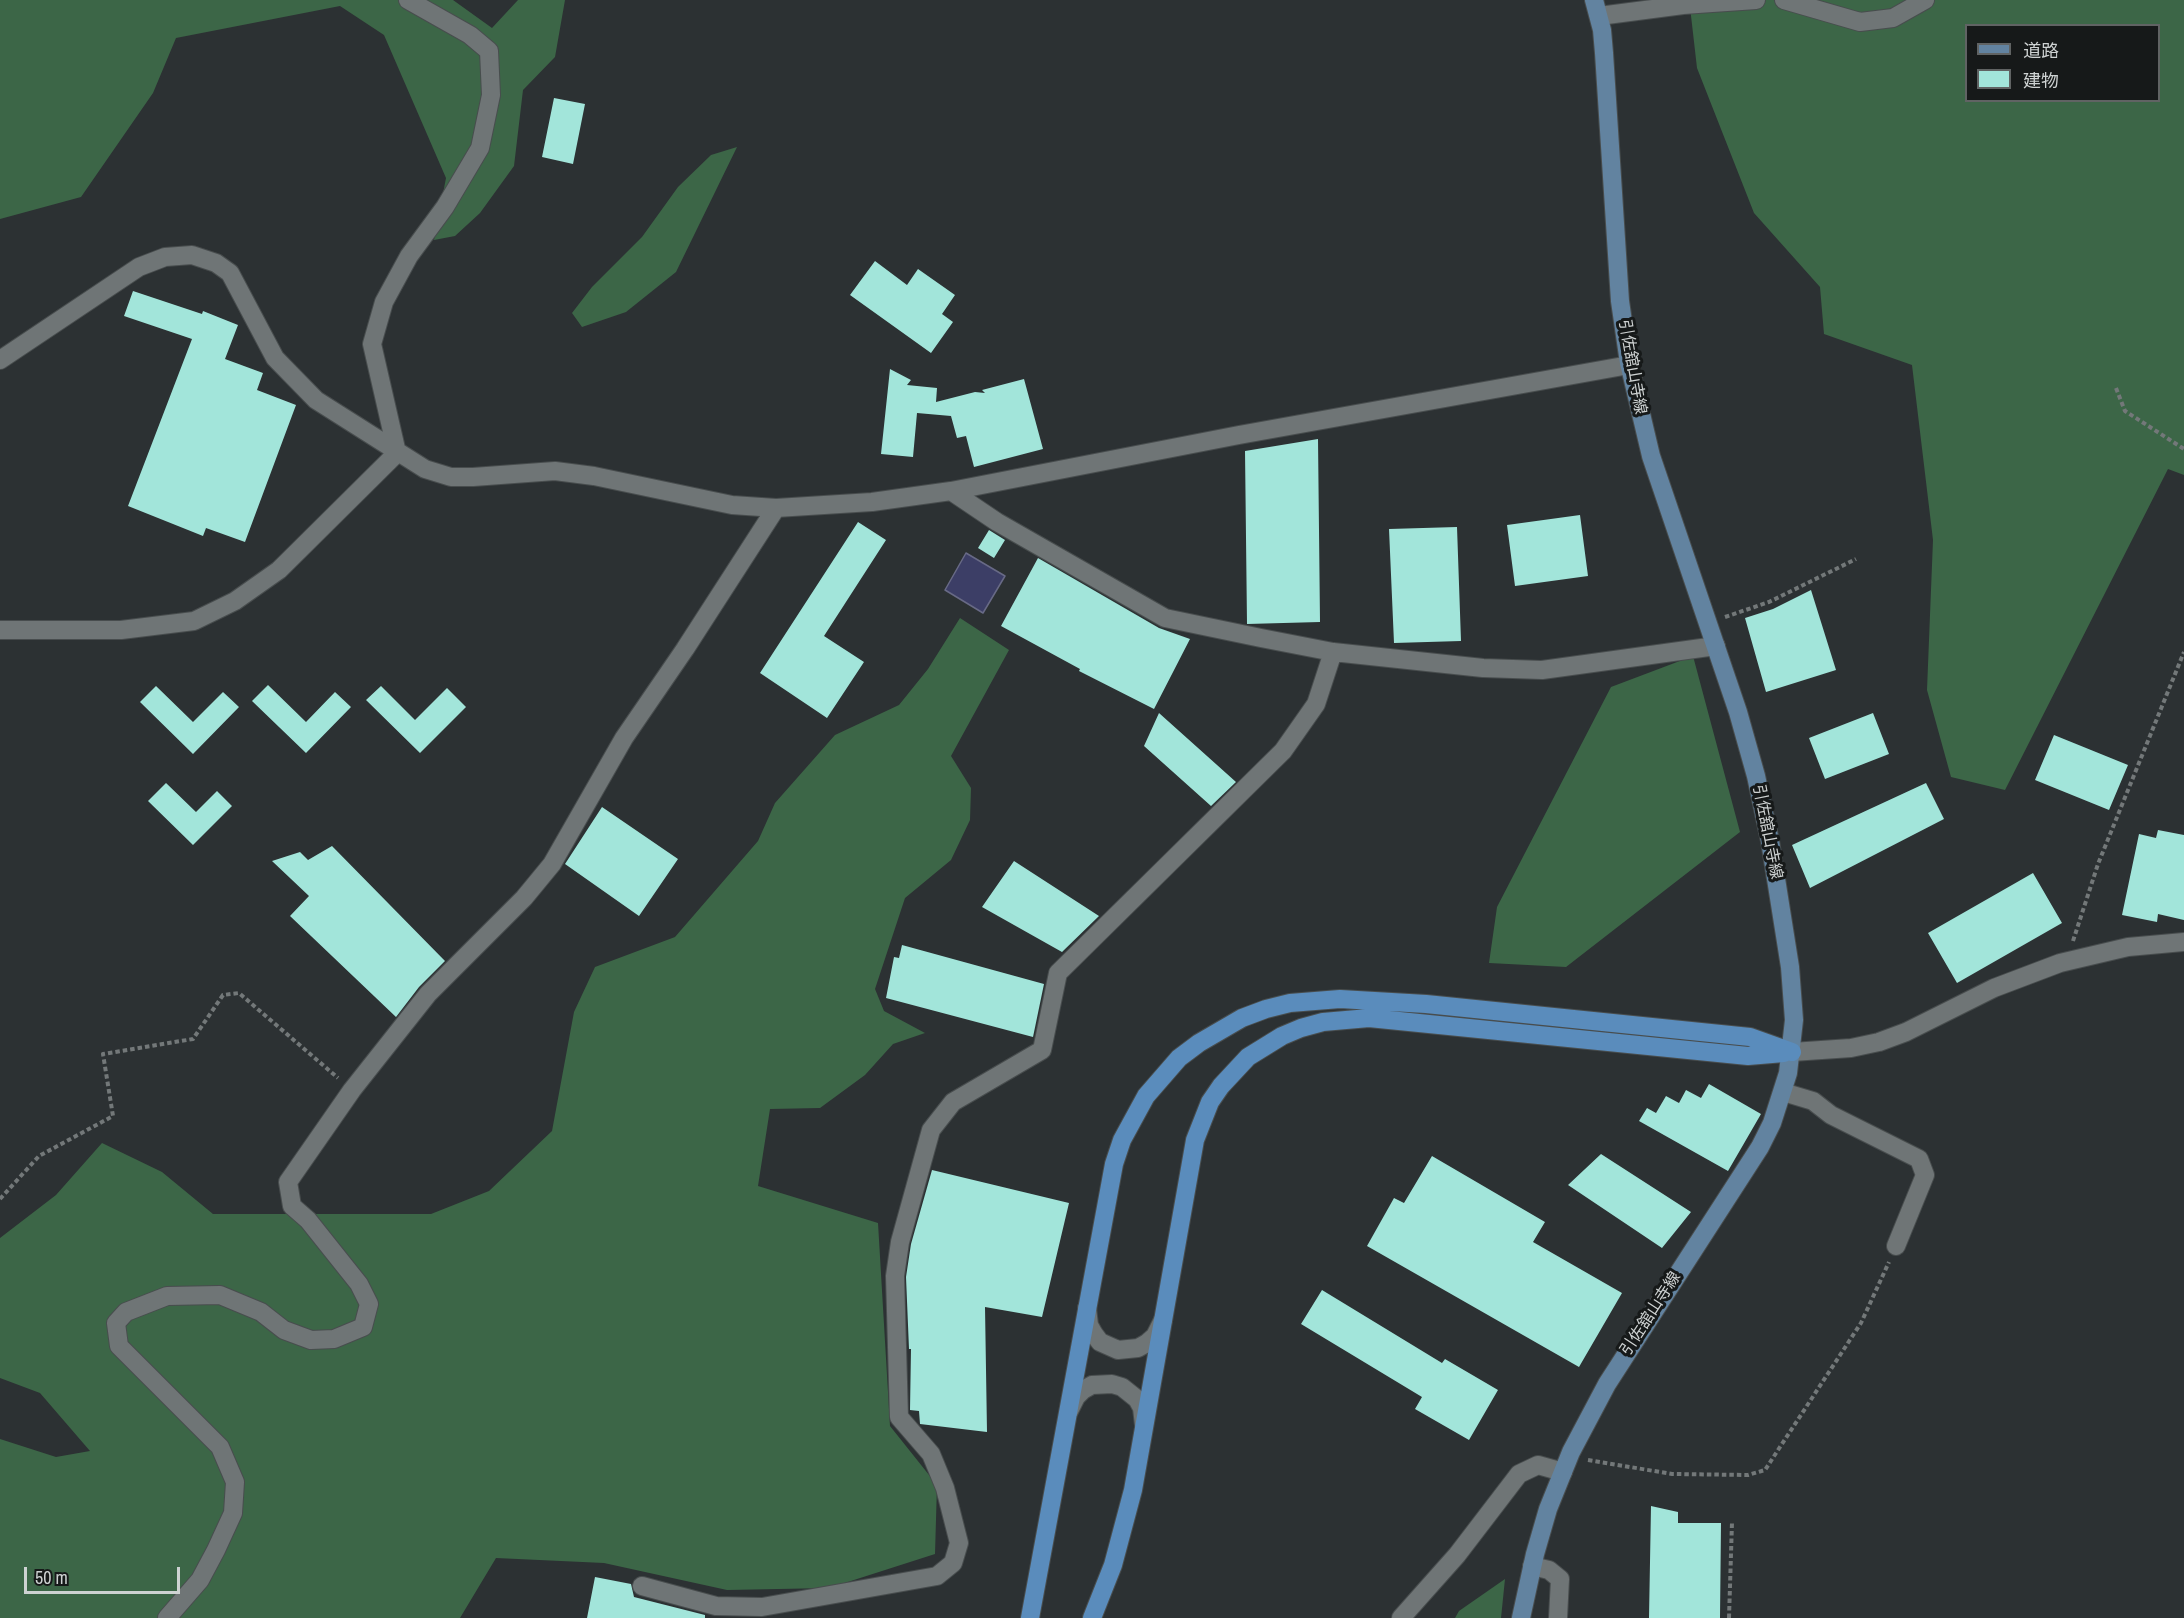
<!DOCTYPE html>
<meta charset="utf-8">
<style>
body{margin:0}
#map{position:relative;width:2184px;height:1618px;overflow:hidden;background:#2c3133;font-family:"Archivo Narrow","Noto Sans JP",sans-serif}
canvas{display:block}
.legend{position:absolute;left:1965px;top:24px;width:195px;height:78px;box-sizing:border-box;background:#161919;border:2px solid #606363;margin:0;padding:8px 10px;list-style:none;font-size:18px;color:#ced2d2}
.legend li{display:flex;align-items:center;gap:12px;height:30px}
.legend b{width:30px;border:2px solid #606363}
.scale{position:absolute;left:24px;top:1567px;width:156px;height:27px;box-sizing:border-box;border:3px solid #ced2d2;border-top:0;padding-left:8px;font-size:18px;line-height:21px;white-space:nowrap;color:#ced2d2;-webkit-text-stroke:4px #161919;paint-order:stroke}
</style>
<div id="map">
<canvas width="2184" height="1618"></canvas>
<ul class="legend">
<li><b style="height:8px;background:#6283a0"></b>道路</li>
<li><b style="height:16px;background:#a2e5da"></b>建物</li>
</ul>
<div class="scale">50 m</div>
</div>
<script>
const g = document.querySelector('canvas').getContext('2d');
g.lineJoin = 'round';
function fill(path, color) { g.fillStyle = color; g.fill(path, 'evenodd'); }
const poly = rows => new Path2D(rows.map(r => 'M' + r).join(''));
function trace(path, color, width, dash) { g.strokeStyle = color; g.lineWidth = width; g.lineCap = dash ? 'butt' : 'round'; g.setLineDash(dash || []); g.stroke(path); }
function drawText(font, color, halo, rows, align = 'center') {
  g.font = font + ' "Archivo Narrow","Noto Sans JP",sans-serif'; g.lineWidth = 6; g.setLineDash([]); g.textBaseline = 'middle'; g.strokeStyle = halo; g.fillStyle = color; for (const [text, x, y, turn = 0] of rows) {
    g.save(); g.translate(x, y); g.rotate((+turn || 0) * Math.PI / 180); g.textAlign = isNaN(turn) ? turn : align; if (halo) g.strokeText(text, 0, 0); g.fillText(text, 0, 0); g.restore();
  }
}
const forest = poly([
 [0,0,453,0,492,28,518,0,565,0,555,57,523,90,514,166,480,213,455,236,434,240,446,178,384,35,340,6,176,38,153,93,81,197,0,219],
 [1693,0,2184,0,2184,475,2168,469,2005,790,1951,777,1927,690,1933,540,1912,365,1824,334,1820,287,1754,213,1697,68,1690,7],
 [1966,26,2158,26,2158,100,1966,100],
 [737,147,676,272,626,312,582,327,572,313,592,287,642,237,678,187,711,155],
 [960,618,1009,650,951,756,971,788,970,820,951,860,905,898,875,989,884,1011,925,1033,893,1044,865,1075,820,1108,770,1109,758,1186,878,1223,890,1426,937,1485,935,1554,829,1588,727,1590,604,1563,496,1558,460,1618,0,1618,0,1439,56,1457,90,1451,40,1393,0,1378,0,1238,56,1195,102,1143,162,1172,213,1214,431,1214,489,1191,552,1131,574,1012,595,967,675,937,758,841,775,803,835,735,899,705,928,669],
 [1693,656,1740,832,1566,967,1489,963,1497,907,1611,687],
 [1505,1579,1501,1618,1455,1618,1459,1611]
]);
const water = poly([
 [966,553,1005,576,983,613,945,590,966,553]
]);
const building = poly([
 [554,98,585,104,573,164,542,157],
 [875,261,907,285,918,269,955,295,942,314,953,322,931,353,850,295],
 [133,291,202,314,203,311,238,325,225,359,263,373,257,390,296,405,245,542,206,528,203,536,128,506,192,339,124,316],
 [890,369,911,380,907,385,937,388,936,402,975,392,985,393,982,390,1024,379,1043,449,974,467,966,436,957,438,951,416,917,413,913,457,881,454],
 [1318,439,1320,622,1247,624,1245,451],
 [1580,515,1588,576,1515,586,1507,525],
 [858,522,886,540,824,636,864,662,827,718,760,673],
 [1457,527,1461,641,1394,643,1389,529],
 [989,530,1005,540,994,558,978,548],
 [1038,558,1159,628,1190,639,1154,709,1079,671,1080,669,1001,626],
 [1811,590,1836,670,1766,692,1745,618,1773,609],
 [268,685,306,722,335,692,351,707,306,753,252,701],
 [156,686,193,722,223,692,239,707,193,754,140,702],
 [381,686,415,720,447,688,466,707,420,753,366,700],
 [1159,713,1236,782,1211,806,1144,746],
 [1873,713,1889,754,1825,779,1809,738],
 [2054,735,2128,765,2109,810,2035,780],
 [166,783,196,812,217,791,232,806,193,845,148,801],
 [1926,783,1944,819,1810,888,1792,845],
 [602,807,678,859,639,916,565,864],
 [2158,830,2184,835,2184,920,2158,914,2157,922,2122,915,2139,834,2156,838],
 [332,846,445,961,419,987,396,1017,290,916,309,896,272,861,300,852,308,860],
 [1014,861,1099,916,1062,952,982,907],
 [2033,873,2062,923,1957,983,1928,933],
 [902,945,1044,984,1033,1037,886,998,894,957,899,958],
 [1709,1084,1761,1114,1728,1171,1639,1121,1647,1108,1656,1113,1666,1096,1679,1103,1686,1090,1701,1098],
 [1601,1154,1691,1212,1662,1248,1568,1185],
 [1432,1156,1545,1222,1533,1242,1622,1293,1579,1367,1367,1246,1394,1198,1404,1203],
 [932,1170,1069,1203,1042,1317,985,1307,987,1432,920,1424,919,1411,910,1410,911,1349,909,1349,906,1277,911,1244],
 [1322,1290,1442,1363,1445,1359,1498,1390,1469,1440,1415,1409,1422,1397,1301,1324],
 [1651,1506,1678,1512,1678,1523,1721,1523,1720,1618,1649,1618],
 [595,1577,631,1584,634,1597,705,1615,705,1618,587,1618]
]);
const path = poly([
 [2116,388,2125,411,2184,449],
 [1725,617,1769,602,1856,559],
 [2073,941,2098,864,2184,652],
 [0,1199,39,1156,113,1116,103,1054,193,1039,223,995,239,993,338,1078],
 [1588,1460,1672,1474,1748,1475,1765,1470,1861,1323,1889,1262],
 [1729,1618,1732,1522]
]);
const minor = poly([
 [1784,0,1860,22,1893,18,1925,0],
 [1599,16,1683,5,1756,0],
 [0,360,139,267,165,257,192,255,216,263,230,273,275,358,316,400,425,469,451,477,473,477,555,471,594,476,732,505,776,508,872,502,951,491,1239,435,1629,365],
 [951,491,997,522,1165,618,1261,638,1333,652,1483,668,1542,670,1716,646],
 [0,630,121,630,194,621,235,601,279,570,397,453,372,344,384,302,409,256,445,207,480,148,491,95,489,51,470,35,408,0],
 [1792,1052,1851,1048,1879,1042,1906,1032,1994,988,2060,963,2128,947,2184,942],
 [1783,1092,1813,1101,1831,1115,1919,1159,1925,1175,1896,1246],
 [1087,1308,1089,1325,1094,1334,1100,1342,1118,1350,1138,1348,1147,1343,1155,1336,1163,1320],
 [1069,1411,1076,1397,1083,1390,1092,1385,1112,1384,1122,1387,1137,1399,1142,1408,1144,1425],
 [1532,1566,1549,1570,1560,1579,1558,1618],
 [642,1586,716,1606,762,1607,937,1576,953,1563,959,1543,945,1488,931,1454,899,1417,895,1276,900,1242,931,1130,953,1102,1042,1050,1058,973,1283,751,1316,704,1333,652],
 [167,1618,200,1580,216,1550,233,1513,235,1482,220,1447,119,1346,116,1323,126,1312,167,1296,220,1295,261,1312,284,1330,311,1340,334,1339,363,1327,369,1304,359,1284,308,1220,292,1206,288,1182,352,1090,428,994,524,898,552,864,624,738,685,649,776,508],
 [1401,1618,1457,1555,1519,1474,1538,1465,1563,1472]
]);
const major = poly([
 [1521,1618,1535,1554,1548,1509,1571,1452,1607,1384,1760,1147,1772,1123,1788,1073,1794,1020,1790,967,1770,841,1756,776,1738,712,1651,456,1629,363,1620,301,1604,53,1602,30,1594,0]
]);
const highway = poly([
 [1030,1618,1114,1164,1122,1140,1146,1096,1179,1058,1199,1043,1242,1018,1266,1009,1290,1003,1340,999,1426,1004,1750,1037,1792,1052],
 [1092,1618,1113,1565,1133,1490,1195,1140,1210,1102,1221,1086,1248,1057,1282,1036,1301,1028,1323,1022,1369,1018,1748,1056,1784,1053]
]);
const streetNames = [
 ["引佐舘山寺線",1632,367,80],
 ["引佐舘山寺線",1767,832,79],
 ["引佐舘山寺線",1651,1314,-57]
];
fill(forest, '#3c6647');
fill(water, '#3c3e66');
trace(water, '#686a86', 1.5);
fill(building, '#a2e5da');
trace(minor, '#484d4e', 20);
trace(major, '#484d4e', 20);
trace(highway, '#484d4e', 20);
trace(path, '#737879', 4, [4.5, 3]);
trace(minor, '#6f7576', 18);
trace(major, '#6283a0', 18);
trace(highway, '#5a8cbc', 18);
drawText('16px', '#ced2d2', '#161919', streetNames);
</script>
